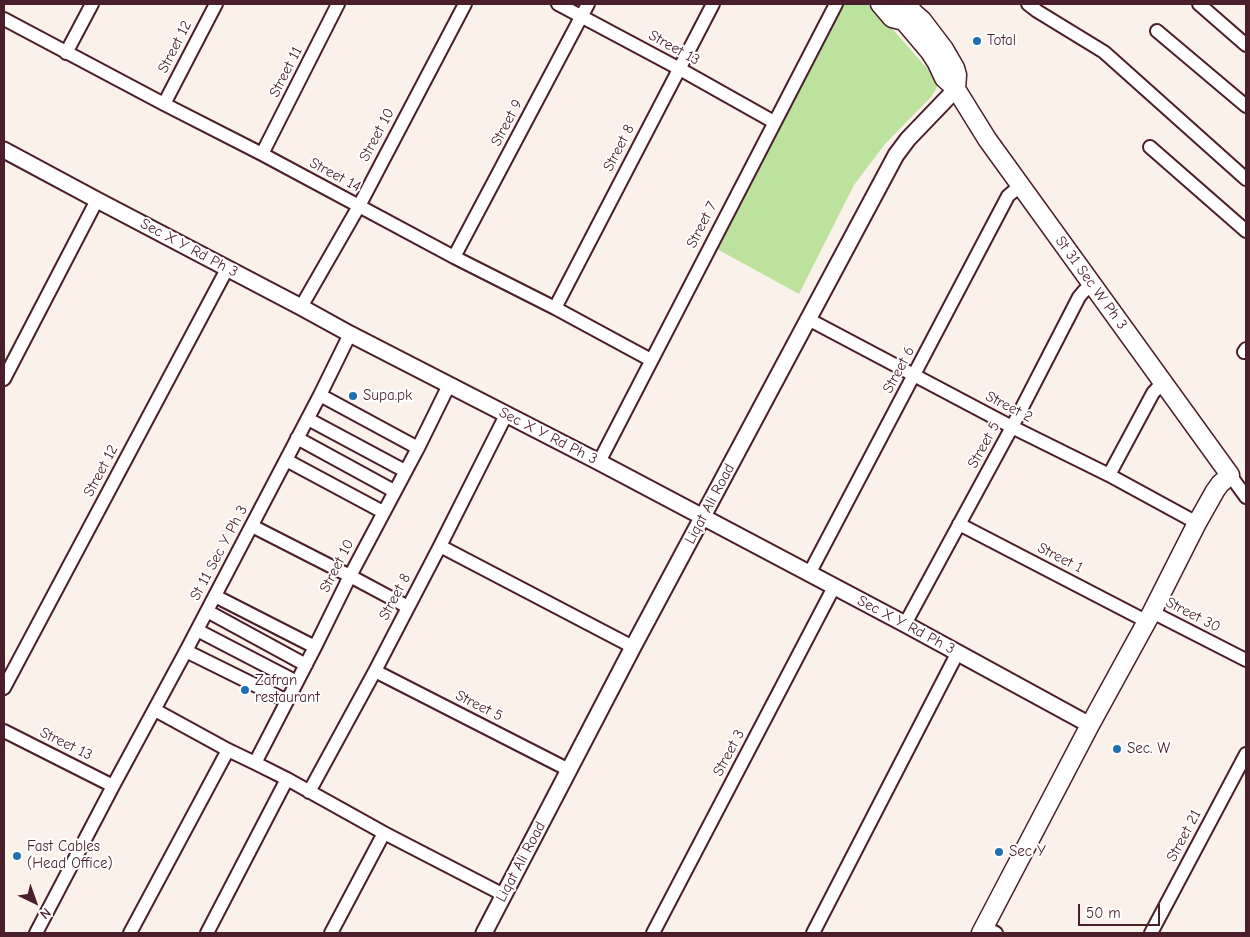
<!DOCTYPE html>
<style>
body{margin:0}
#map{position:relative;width:1250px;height:937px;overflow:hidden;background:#faf1ea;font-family:"Comic Neue",sans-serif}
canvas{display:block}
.frame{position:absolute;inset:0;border:5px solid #4a1f2b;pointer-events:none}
.north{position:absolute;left:10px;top:877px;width:50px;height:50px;-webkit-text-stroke:4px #fff;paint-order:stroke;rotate:138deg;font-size:14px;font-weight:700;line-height:20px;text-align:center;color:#4a1f2b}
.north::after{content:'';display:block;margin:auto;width:18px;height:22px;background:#4a1f2b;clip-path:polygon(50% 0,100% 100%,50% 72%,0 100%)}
.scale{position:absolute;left:1078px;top:904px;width:82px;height:22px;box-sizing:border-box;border:2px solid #4a1f2b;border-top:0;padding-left:6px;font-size:15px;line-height:18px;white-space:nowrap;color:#4a1f2b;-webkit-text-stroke:4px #fff;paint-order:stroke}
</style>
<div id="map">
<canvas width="1250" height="937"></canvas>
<div class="frame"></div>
<div class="north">N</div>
<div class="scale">50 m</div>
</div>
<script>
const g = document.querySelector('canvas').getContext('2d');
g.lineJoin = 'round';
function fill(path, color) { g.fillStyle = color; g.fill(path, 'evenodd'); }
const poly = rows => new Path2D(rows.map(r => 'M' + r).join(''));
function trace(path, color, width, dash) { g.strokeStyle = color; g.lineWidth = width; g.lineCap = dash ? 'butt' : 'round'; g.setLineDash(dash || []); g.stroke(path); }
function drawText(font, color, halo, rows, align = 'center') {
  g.font = font + ' "Comic Neue",sans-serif'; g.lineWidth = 4; g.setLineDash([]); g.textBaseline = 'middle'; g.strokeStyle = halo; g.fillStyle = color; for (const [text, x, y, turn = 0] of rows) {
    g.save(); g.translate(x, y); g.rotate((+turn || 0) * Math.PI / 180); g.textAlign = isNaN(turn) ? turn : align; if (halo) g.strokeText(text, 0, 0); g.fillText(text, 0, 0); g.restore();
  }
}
const green = poly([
 [842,4,870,4,935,77,937,86,935,91,931,97,885,144,854,185,799,294,717,249]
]);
const minor = poly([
 [558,4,678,68,774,122],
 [1028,4,1037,11,1104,52,1246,179],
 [1199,4,1246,45],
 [4,19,164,104,262,154,454,257,555,308,651,360],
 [1157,31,1246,106],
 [66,53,92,4],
 [164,104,216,4],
 [1150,147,1246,231],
 [262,154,338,4],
 [454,257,588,4],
 [301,307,359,206,465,4],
 [555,308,713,4],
 [808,319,1012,427,1109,475,1197,523],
 [1244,352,1246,349],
 [4,379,97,200],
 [320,395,418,448],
 [308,419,405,471],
 [297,438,394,491],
 [286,460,383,512],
 [599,462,836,4],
 [1109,475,1153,393,1163,382],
 [1230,475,1246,497],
 [959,524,1146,621],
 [252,526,350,576,408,607],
 [440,546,633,647],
 [809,574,1008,196,1021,185],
 [215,596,315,647],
 [207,611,306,665],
 [1152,612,1246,660],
 [905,624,1012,427,1079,297,1084,291,1093,285],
 [197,630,297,682],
 [186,651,287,701],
 [375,671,569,770],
 [4,688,227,269],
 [155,710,228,750,255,763,287,779,384,833,504,895],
 [4,731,113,786],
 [255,763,315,647,350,576,418,448,449,385],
 [309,792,375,671,440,546,506,415],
 [984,927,996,933],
 [36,933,113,786,186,651,320,395,350,334],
 [130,933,228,750],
 [207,933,287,779],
 [331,933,384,833],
 [653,933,834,587],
 [813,933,958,652],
 [1151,933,1246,754]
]);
const tertiary = poly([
 [4,150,97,200,301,307,350,334,599,462,905,624,1090,725],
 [484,933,633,647,896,155,908,139,956,89]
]);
const secondary = poly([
 [880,4,892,18,900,20],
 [894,4,897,13,930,52,937,63,944,78,956,89,987,139,1230,475,1220,484,1215,491,1197,523,1152,612,1090,725,981,933],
 [906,4,915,14,922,20,944,49,955,68,957,75,956,89]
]);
const markers = [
 [977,41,5,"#1f6fb2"],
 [353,396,5,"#1f6fb2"],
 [245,690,5,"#1f6fb2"],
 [1117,749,5,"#1f6fb2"],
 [999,852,5,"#1f6fb2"],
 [17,856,5,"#1f6fb2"]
];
const poiNames = [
 ["Total",987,41],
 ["Supa.pk",363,396],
 ["Zafran",255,681],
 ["restaurant",255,698],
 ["Sec. W",1127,749],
 ["Fast Cables",27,847],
 ["(Head Office)",27,864],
 ["Sec Y",1009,852]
];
const streetNames = [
 ["Street 12",175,47,-63],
 ["Street 13",674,48,29],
 ["Street 11",286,72,-63],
 ["Street 9",507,123,-62],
 ["Street 10",377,135,-62],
 ["Street 8",619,148,-63],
 ["Street 14",335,175,28],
 ["Street 7",702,225,-63],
 ["Sec X Y Rd Ph 3",189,248,28],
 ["St 31 Sec W Ph 3",1091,283,54],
 ["Street 6",899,370,-62],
 ["Street 2",1009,407,27],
 ["Sec X Y Rd Ph 3",548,436,27],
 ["Street 5",984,445,-61],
 ["Street 12",101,471,-62],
 ["Liqat Ali Road",710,504,-62],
 ["St 11 Sec Y Ph 3",219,553,-62],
 ["Street 1",1060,558,27],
 ["Street 10",337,566,-63],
 ["Street 8",395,597,-62],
 ["Street 30",1193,615,27],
 ["Sec X Y Rd Ph 3",906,625,28],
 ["Street 5",479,706,27],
 ["Street 13",66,744,26],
 ["Street 3",729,753,-62],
 ["Street 21",1184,836,-62],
 ["Liqat Ali Road",521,862,-62]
];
fill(green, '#bce29d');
trace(minor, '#4a1f2b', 16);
trace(tertiary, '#4a1f2b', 19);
trace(secondary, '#4a1f2b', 21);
trace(minor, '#fff', 12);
trace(tertiary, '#fff', 15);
trace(secondary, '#fff', 18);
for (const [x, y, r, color] of markers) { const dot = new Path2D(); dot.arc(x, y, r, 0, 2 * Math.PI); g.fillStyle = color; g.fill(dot); trace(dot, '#fff', 2); }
drawText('15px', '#4a1f2b', '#fff', poiNames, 'left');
drawText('15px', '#4a1f2b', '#fff', streetNames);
</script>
